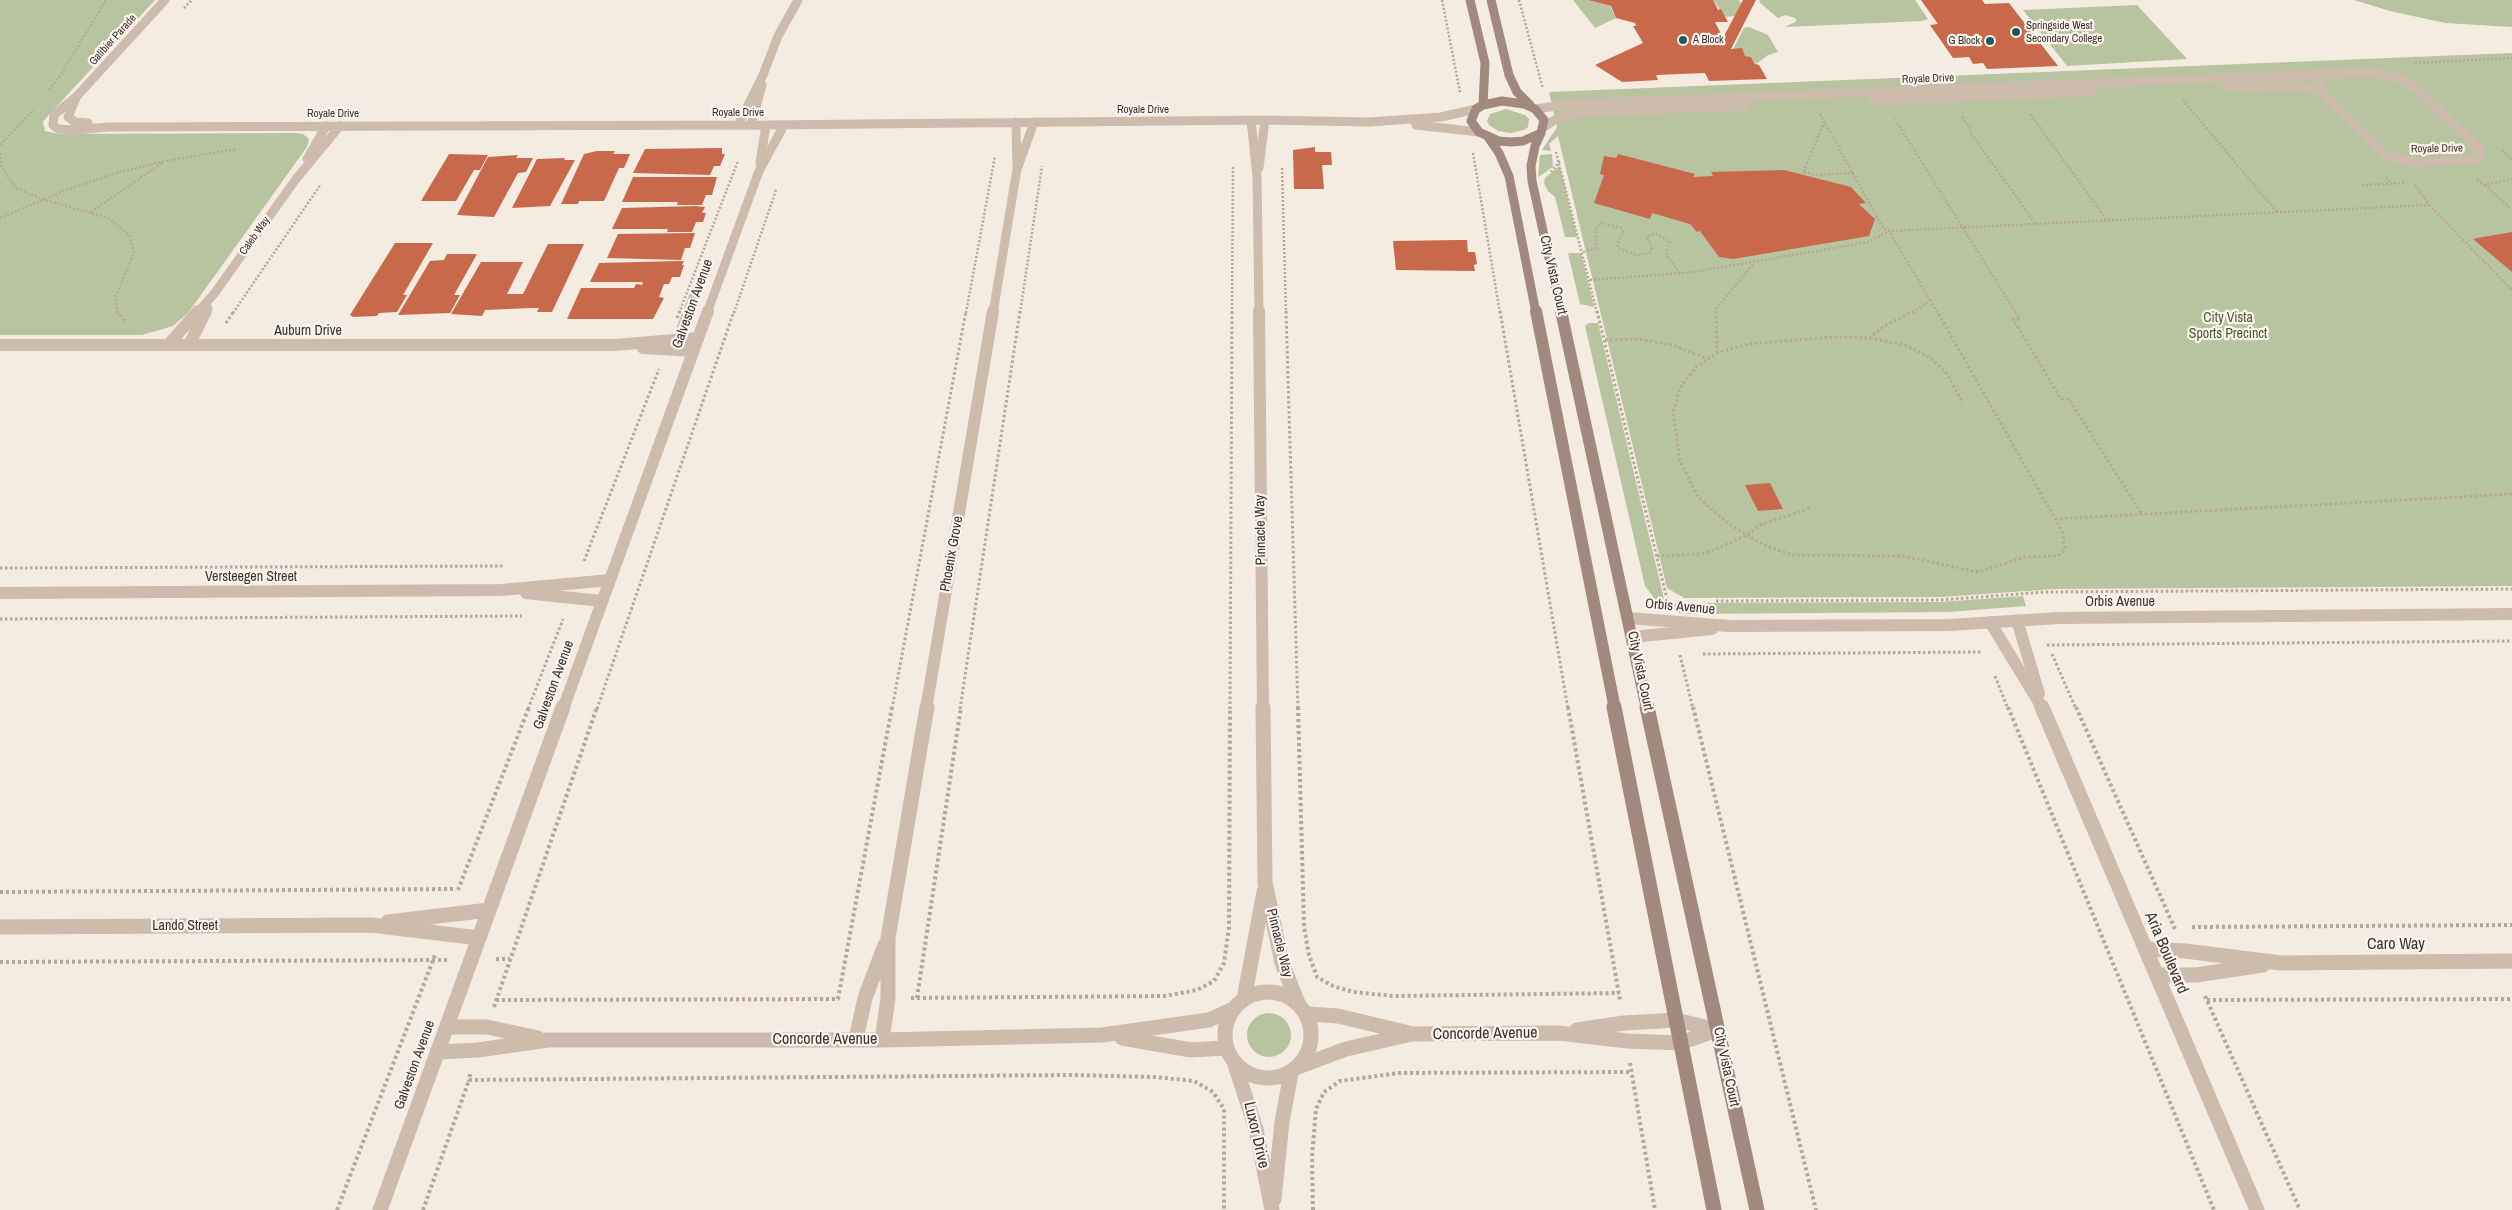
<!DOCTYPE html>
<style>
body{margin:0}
canvas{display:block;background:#f4ebe1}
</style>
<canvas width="2512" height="1210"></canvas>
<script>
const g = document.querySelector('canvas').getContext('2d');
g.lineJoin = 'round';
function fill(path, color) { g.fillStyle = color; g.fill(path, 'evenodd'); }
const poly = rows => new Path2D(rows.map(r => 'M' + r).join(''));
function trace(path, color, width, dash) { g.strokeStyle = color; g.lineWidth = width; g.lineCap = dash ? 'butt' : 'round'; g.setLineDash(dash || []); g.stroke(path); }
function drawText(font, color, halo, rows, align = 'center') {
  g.font = font + ' "Archivo Narrow",sans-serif'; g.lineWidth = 4.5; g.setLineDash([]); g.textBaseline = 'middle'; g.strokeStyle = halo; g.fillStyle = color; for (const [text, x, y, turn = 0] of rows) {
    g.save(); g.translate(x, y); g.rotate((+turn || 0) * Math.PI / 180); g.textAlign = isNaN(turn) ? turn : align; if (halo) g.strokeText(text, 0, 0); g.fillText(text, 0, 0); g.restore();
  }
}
const green = poly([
 [0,0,155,0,47,117,43,122,45,131,58,134,295,133,303,134,309,139,307,147,188,313,173,326,142,335,0,335],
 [1573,0,1588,0,1610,6,1616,18,1595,28],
 [1713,0,1739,0,1741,4,1735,16,1725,17],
 [1760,0,1915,0,1928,19,1922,21,1785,27,1797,21,1795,18,1785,15,1778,18,1759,2],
 [2354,0,2512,0,2512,27,2445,23,2390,11],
 [2137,5,2187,59,2067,66,2023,10],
 [1749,27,1768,35,1778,52,1768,55,1756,64,1751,57,1745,56,1742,49,1733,49,1744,28],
 [2512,53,2512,586,2054,589,1941,597,1684,598,1667,588,1558,136,1549,144,1551,151,1542,150,1557,127,1549,92],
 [1506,109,1525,115,1529,119,1528,127,1524,130,1511,133,1498,131,1489,125,1487,121,1490,114],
 [1552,154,1553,167,1538,177,1540,155],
 [1558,167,1560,167,1577,237,1565,237,1555,197,1548,191,1544,183,1545,178],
 [1568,253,1581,253,1594,307,1580,304],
 [690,293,699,295,692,315,676,329],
 [1589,323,1598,323,1665,603,1660,606,1645,586,1585,326],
 [2023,596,2026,606,1949,612,1689,614,1678,613,1671,603,1939,602],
 '1247 1035a22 22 0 1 1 44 0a22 22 0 1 1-44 0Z'
]);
const building = poly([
 [1588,0,1713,0,1718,10,1721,9,1728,22,1715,22,1723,38,1743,0,1756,0,1731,49,1742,48,1745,56,1751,57,1755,64,1759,65,1767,79,1709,81,1705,73,1656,75,1658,80,1622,82,1595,65,1643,43,1633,26,1636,26,1635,23,1616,18,1611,6],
 [1921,0,1982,0,1985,4,2009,3,2058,66,1987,69,1983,63,1973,64,1969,57,1953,58,1930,25,1938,24],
 [1315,147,1315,152,1331,152,1332,165,1322,165,1324,189,1294,189,1293,150],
 [722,148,722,154,725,154,720,166,714,166,710,175,633,173,645,149],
 [597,151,615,151,613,154,630,154,624,168,619,168,604,201,579,201,578,204,561,204,584,154],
 [449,154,488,155,480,170,474,170,456,201,421,201],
 [1618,154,1695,174,1693,177,1713,176,1711,172,1784,170,1851,187,1866,203,1859,204,1875,219,1869,236,1733,259,1719,257,1700,231,1697,232,1690,224,1652,213,1650,219,1594,203,1604,175,1600,174,1604,156,1616,158],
 [518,155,516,158,533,158,526,172,518,173,494,217,457,215,488,157],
 [565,158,564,160,575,160,550,206,512,208,537,159],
 [633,177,717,177,712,195,706,195,702,205,677,205,678,202,622,202],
 [696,206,705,207,702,213,706,213,703,222,696,222,692,232,667,232,668,229,612,229,622,208],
 [2512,232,2512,272,2473,239,2477,238],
 [695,233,690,248,685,248,681,260,607,258,618,234],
 [1458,240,1467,240,1468,252,1475,252,1477,264,1474,265,1475,271,1396,270,1393,241],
 [395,243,433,243,403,295,407,295,397,312,379,313,377,316,353,317,350,315],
 [548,244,584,244,552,312,537,312,539,308,531,308,485,310,482,316,451,314,481,262,523,262,507,294,523,294],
 [447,254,477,254,454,295,460,295,450,313,398,315,430,261,444,260],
 [680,261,684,261,682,265,684,265,680,277,672,277,669,284,664,284,659,297,664,298,653,319,567,319,581,288,634,288,636,284,642,285,643,282,590,282,599,263],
 [1770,483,1783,509,1758,511,1745,485]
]);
const pathFar2 = poly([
 [1442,0,1460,92],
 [1519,0,1543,89],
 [184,8,192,0],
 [2415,63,2512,58],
 [49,90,60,76,106,0],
 [2183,100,2277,212],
 [1820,114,1883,228,1889,231,1930,300],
 [2030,114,2107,220],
 [1962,117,1971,129,1970,132,2035,223],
 [1895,119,2016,313],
 [0,145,34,109],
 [2502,150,2512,160],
 [1556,152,1597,313],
 [0,153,2,168,16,188,42,199,108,218,129,235,134,253,116,296,117,313],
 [1473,153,1500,313],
 [1282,168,1286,313],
 [1551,172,1560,161],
 [1804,172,1815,175,1854,173],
 [1802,175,1825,121],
 [2386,177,2392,184],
 [2477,180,2485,185,2512,179],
 [2362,185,2406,183],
 [2485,185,2512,210],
 [2429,205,2512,290],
 [91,212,162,163],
 [0,218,66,190,113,174,165,161,236,149],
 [1583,252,1596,248,1596,228,1601,223,1621,228,1623,232,1617,245,1618,248,1637,255,1650,253,1652,248,1647,237,1655,233,1670,242,1666,255,1680,273],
 [1590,280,1694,272,1868,242,1889,231,2429,205,2414,183],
 [1930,300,1937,313],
 [233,313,321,184],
 [679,313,738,161],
 [734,313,776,190],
 [966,313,995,156],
 [1020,313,1042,166],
 [1232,313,1233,166],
 [1716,313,1716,309,1754,263],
 [1913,313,1930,300]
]);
const pathFar1 = poly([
 [117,311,126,322],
 [1286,311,1298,709],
 [1500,311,1568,709],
 [1597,311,1667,599],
 [1716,311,1717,353],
 [1914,311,1884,326,1870,338,1834,337,1748,344,1717,353,1696,367,1680,388,1673,413,1680,461,1698,497,1725,521,1747,535,1764,545,1792,555,1903,556,1978,572,2025,557,2058,556,2065,549,2062,531,1937,311],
 [2015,311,2020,319,2013,319,2061,399,2069,399,2142,514],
 [677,318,680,311],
 [226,323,234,311],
 [1870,338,1905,345,1931,358,1947,374,1963,403],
 [1605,340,1639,339,1673,345,1707,359],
 [2055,519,2512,494],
 [1657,556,1699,554,1712,551,1747,535,1762,524,1811,508],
 [584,561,659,369],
 [0,568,505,566],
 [1716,601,1940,600,2045,592,2512,589],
 [0,619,522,616],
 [2047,645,2512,641],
 [1703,654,1982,652],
 [2052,654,2076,709],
 [1680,655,1693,709],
 [1995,676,2008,709],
 [528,709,563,619],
 [597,709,734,311],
 [892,709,966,311],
 [960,709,1020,311],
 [1230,709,1232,311]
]);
const path = poly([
 [1298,707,1304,927,1309,955,1317,977,1333,986,1353,992,1393,996,1619,993],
 [1568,707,1620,1000],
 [1693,707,1816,1210],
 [2008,707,2214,1210],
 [2076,707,2175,929],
 [458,890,529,707],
 [0,892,453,889],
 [2192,927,2512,925],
 [496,959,510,959],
 [0,962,447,960],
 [2205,996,2300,1210],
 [911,998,1165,996,1197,990,1214,981,1224,963,1229,927,1230,707],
 [917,998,961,707],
 [496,1000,838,999,892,707],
 [2207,1000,2512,999],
 [494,1007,597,707],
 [1630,1063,1655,1210],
 [470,1074,469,1080,1070,1075,1155,1077,1194,1081,1213,1092,1224,1109,1224,1210],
 [337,1210,435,955],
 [423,1210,469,1080],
 [1313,1210,1312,1157,1316,1109,1324,1092,1340,1081,1399,1073,1631,1072]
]);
const streetFar2 = poly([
 [165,0,77,96,54,115,53,125,58,129,76,130,108,127,766,125,1265,120,1369,122,1441,117,1476,109],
 [2376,73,2401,79,2414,87,2479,148,2481,156,2475,160,2412,162,2386,156,2318,89,2322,74,2376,73],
 [2225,87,2300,86,2318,89],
 [76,98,68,117,75,122,88,123],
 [1873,101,2091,92],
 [1535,109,1572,104,2322,74],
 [1251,120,1257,177,1259,313],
 [738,125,763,75,778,36,798,0],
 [751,125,762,85],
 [1416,125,1479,132],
 [1544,127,1556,119,1576,113,1746,106],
 [307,159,326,126],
 [760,163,766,125],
 [1018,167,1034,122],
 [1259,168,1265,120],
 [197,313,214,294,296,179,340,126],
 [206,313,208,308],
 [707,313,759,171,784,125],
 [993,313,1017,169,1016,122]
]);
const streetFar1 = poly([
 [1259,311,1263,709],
 [169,344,198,311],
 [0,345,615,345,697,338],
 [189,345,206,311],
 [643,348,693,351],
 [0,593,502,590,610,580],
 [526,593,601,601],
 [1628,618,1729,626,1950,625,2059,618,2512,614],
 [2017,620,2039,694],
 [1990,622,2043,709],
 [1632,637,1712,629],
 [563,709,708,311],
 [926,709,993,311]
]);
const street = poly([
 [1263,707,1265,882,1282,963,1298,1003],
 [2042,707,2257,1210],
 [388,922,489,910],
 [0,927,371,925,479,938],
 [2146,949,2185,951,2281,963,2512,961],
 [2157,975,2196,975,2263,965],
 '1225 1035a43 43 0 1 1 86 0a43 43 0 1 1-86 0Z',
 [1244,999,1264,892],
 [1307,1014,1338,1016,1409,1033],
 [447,1027,487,1027,538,1038],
 [1577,1030,1624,1023,1676,1020,1717,1030],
 [1122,1038,1191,1050,1226,1048],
 [856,1039,865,998,885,945],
 [882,1040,888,998,888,938,927,707],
 [437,1052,478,1050,548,1040,882,1040,1102,1035,1209,1020,1233,1009],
 [1235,1065,1256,1129,1272,1210],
 [1298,1067,1346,1049,1412,1034,1558,1033,1628,1041,1680,1043,1717,1030],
 [1274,1199,1282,1122,1291,1073],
 [380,1210,563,707]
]);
const secondaryFar2 = poly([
 [1470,0,1485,63,1483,105],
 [1491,0,1509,75,1517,92,1530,105],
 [1502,101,1524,104,1535,109,1544,120,1541,133,1523,141,1511,142,1499,141,1479,132,1471,121,1476,109,1483,105,1502,101],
 [1541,133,1535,146,1531,166,1532,181,1561,313],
 [1488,137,1499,153,1509,176,1536,313]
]);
const secondaryFar1 = poly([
 [1536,311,1615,709],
 [1561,311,1647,709]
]);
const secondary = poly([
 [1614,707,1714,1210],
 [1647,707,1757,1210]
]);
const markers = [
 [2016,32,5,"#1f5a5e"],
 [1683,40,5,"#1f5a5e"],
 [1990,41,5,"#1f5a5e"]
];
const farPoinames = [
 ["Springside West",2026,26],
 ["Secondary College",2026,39],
 ["A Block",1693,40],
 ["G Block",1980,41,"right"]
];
const farStreetnames = [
 ["Galibier Parade",113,40,-48],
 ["Royale Drive",1928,79,-2],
 ["Royale Drive",1143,110],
 ["Royale Drive",738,113],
 ["Royale Drive",333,114],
 ["Royale Drive",2437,149,-1],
 ["Caleb Way",255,236,-55]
];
const streetNames = [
 ["City Vista Court",1553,275,77],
 ["Galveston Avenue",693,304,-70],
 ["Auburn Drive",308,331],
 ["Pinnacle Way",1261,530,-91],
 ["Phoenix Grove",952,554,-80],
 ["Versteegen Street",251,577],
 ["Orbis Avenue",2120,602],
 ["Orbis Avenue",1680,607,5],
 ["City Vista Court",1640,671,78],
 ["Galveston Avenue",554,685,-70],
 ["Lando Street",185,926],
 ["Pinnacle Way",1279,943,76],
 ["Galveston Avenue",415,1065,-70],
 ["City Vista Court",1726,1067,78]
];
const parkNames = [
 ["City Vista",2228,318],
 ["Sports Precinct",2228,334]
];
const nearStreetnames = [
 ["Caro Way",2396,945],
 ["Aria Boulevard",2166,953,67],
 ["Concorde Avenue",1485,1034,-1],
 ["Concorde Avenue",825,1040],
 ["Luxor Drive",1256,1135,77]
];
fill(green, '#b8c4a0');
fill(building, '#c8694b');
trace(pathFar2, '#b9a596', 2.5, [2, 2]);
trace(pathFar1, '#b9a596', 3, [2.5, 2.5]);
trace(path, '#b9a596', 4, [3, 3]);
trace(streetFar2, '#cdbbac', 9);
trace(streetFar1, '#cdbbac', 12);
trace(street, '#cdbbac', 15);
trace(secondaryFar2, '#a18a7d', 9);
trace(secondaryFar1, '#a18a7d', 12);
trace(secondary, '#a18a7d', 15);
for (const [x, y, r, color] of markers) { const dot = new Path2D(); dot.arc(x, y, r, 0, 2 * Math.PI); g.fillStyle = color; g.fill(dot); trace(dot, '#fbf5ee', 2); }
drawText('11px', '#3b302b', '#fbf5ee', farPoinames, 'left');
drawText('11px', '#3b302b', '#fbf5ee', farStreetnames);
drawText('14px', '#3b302b', '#fbf5ee', streetNames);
drawText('14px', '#4a5a2e', '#fbf5ee', parkNames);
drawText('16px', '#3b302b', '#fbf5ee', nearStreetnames);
</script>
